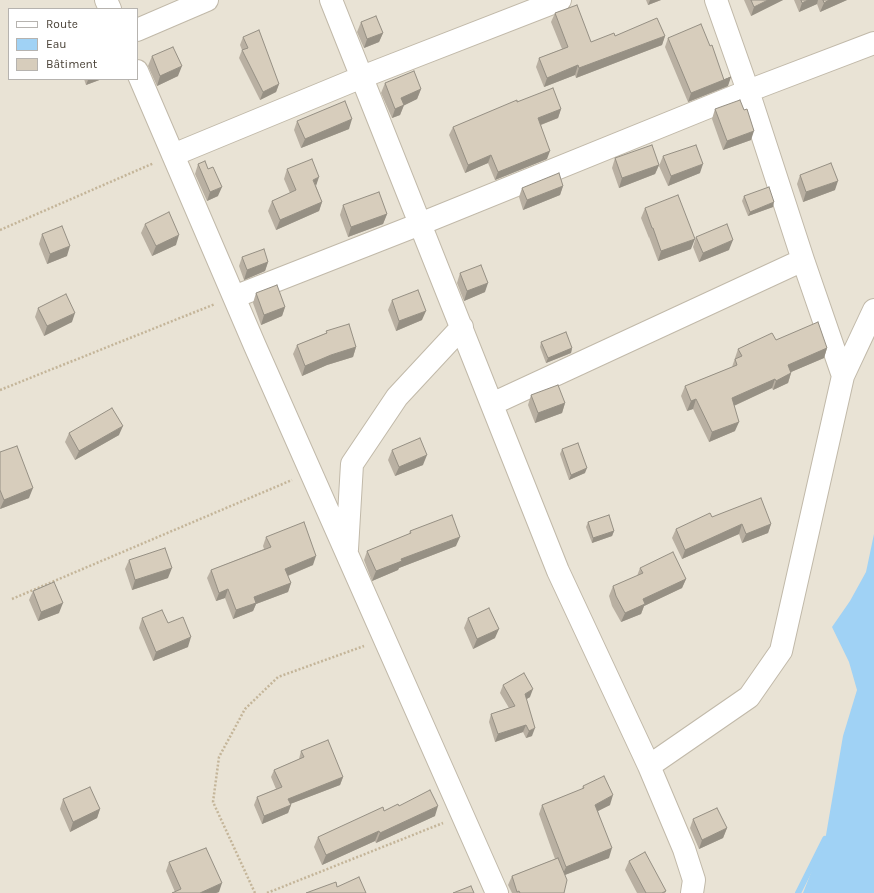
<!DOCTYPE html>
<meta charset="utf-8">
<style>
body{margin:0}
#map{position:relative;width:874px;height:893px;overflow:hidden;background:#f5f1e8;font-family:Karla,sans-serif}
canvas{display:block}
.legend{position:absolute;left:8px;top:8px;width:130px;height:72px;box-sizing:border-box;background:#fff;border:1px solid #b6b3af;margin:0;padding:5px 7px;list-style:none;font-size:12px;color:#494136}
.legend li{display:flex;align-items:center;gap:8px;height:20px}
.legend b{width:20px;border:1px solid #b6b3af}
</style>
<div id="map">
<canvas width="874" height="893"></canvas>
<ul class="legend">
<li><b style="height:5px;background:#fff"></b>Route</li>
<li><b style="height:11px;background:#a0d2f5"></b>Eau</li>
<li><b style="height:11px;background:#d7cdbc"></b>Bâtiment</li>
</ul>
</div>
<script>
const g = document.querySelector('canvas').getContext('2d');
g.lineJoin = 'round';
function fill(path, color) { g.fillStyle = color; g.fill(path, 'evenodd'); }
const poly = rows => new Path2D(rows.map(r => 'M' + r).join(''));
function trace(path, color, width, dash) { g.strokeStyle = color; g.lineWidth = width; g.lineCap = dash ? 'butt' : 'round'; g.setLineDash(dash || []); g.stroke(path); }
const residential = poly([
 [0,0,874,0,874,893,0,893],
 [9,9,137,9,137,79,9,79]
]);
const water = poly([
 [874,534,874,893,803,893,826,835,843,736,857,690,849,662,832,627,850,601,866,572]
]);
const stream = poly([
 [798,893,825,839]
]);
const path = poly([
 [0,230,154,163],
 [0,390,215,304],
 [12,599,292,480],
 [255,893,213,802,219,757,245,709,278,677,364,646],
 [267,893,443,823]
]);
const minor = poly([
 [106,0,110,9],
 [331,0,558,571,649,766,684,849,694,880,692,893],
 [716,0,748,91,803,260,843,376],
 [137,30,207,0],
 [137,71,255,346,497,893],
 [173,155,362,77,560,0],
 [234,297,420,224,748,91,874,43],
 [492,404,803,260],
 [347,549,352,464,397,397,462,327],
 [649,766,749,697,781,651,843,376,874,310]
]);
const wall = poly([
 [646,0,661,0,648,5],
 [744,0,783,0,751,16],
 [794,0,847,0,820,12,817,4,799,12],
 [555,13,591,42,615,36,665,36,662,45,576,78,575,75,544,87,536,67,539,58,562,49,551,22],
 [361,22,383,33,379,42,364,48,357,32],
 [243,37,279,84,276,92,260,100,239,58,242,50,240,45],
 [668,38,724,80,728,86,688,102,665,47],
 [152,56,178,76,157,86,148,66],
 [84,79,102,79,86,85],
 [385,83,421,89,417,99,404,105,400,115,392,118,381,93],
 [517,102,561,109,558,118,541,125,547,159,495,180,488,163,465,173,449,135,453,127],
 [715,109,751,140,723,150,712,119],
 [297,121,349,129,301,148,294,130],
 [663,156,700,173,668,186,659,166],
 [615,158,659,165,655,174,619,188,612,168],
 [198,164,218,196,207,201,195,174],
 [287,169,316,186,322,202,319,211,276,230,268,211,272,201,290,193,284,179],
 [800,175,835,190,803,202,797,184],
 [563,186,560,195,523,210,519,197,522,188],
 [744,196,773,207,748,216,742,201],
 [343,205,387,214,383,224,348,237,340,215],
 [645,208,691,249,658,261,649,237,649,238,641,218],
 [145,224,176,245,152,256,141,233],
 [42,234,67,256,47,264,39,244],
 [696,237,729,250,699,262,693,247],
 [242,257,268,262,265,271,244,280,239,266],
 [460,273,485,292,464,301,457,283],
 [256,293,285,307,282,316,261,325,253,303],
 [392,300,422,320,396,331,388,310],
 [38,308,72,322,44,336,35,317],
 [326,331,356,347,353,357,327,365,302,376,293,354,297,345,326,333],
 [776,340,827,348,824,358,791,372,791,373,788,383,773,390,772,388,734,406,735,431,709,442,693,409,687,411,681,396,685,386,732,367,738,349],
 [541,342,572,348,571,353,546,363,540,347],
 [531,395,565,403,562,413,535,423,528,405],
 [69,433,119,435,75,460,65,442],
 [562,449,585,473,569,480,560,454],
 [392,450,423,465,395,476,388,460],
 [0,452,29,498,0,509],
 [712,517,771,524,768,533,742,543,739,534,682,559,672,538,676,529],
 [588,522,614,531,612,536,592,543,586,527],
 [410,531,456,546,399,568,398,570,372,581,364,560,367,551,409,534],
 [266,537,313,565,288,576,291,583,288,592,256,604,253,611,233,619,225,598,216,601,207,578,211,570,264,549,263,546],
 [129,560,168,578,132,590,125,569],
 [640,568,686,579,682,588,644,606,641,614,621,622,612,606,609,596,613,586,637,576],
 [33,591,59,613,38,621,29,600],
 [142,618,168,623,188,647,153,661,139,628],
 [468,618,495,638,473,649,464,628],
 [503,685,530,697,526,699,532,736,526,738,523,732,495,742,489,722,491,714,509,708,500,693],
 [301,751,343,777,340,785,290,804,291,805,288,813,262,824,254,805,257,797,276,789,271,777,274,770,299,759],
 [583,786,610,805,598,811,609,858,565,875,564,893,512,893,508,885,512,876,555,859,539,814,542,805,582,789],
 [63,799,100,809,97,818,70,832,60,809],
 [399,806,435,816,376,843,375,841,322,865,314,847,318,837,384,811],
 [693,819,727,828,723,838,699,849,690,828],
 [629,861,666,891,665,893,637,893,625,870],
 [169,862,219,892,216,893,172,893,175,892,166,871]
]);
const shadedWall = poly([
 [650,0,661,0,648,5],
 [768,0,783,0,751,16,754,7],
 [808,0,818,0,817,4,799,12,802,3],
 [829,0,847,0,820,12,824,3],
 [383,33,379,42,364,48,367,39],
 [665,36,662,45,576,78,579,68],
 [578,65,575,75,544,87,547,78],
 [182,66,178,76,157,86,160,76],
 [731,77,728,86,688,102,691,93],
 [91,79,102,79,86,85,88,80],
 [279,84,276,92,260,100,263,92],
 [421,89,417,99,403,106,404,105,400,115,392,118,395,109,401,98],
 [561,109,558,118,535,127,538,118],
 [352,119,349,129,301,148,305,139],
 [754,131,751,140,723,150,727,141],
 [550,151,547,159,495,180,498,172],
 [491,155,488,163,465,173,468,165],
 [703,164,700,173,668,186,671,176],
 [659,165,655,174,619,188,622,178],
 [319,177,316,186,313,180],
 [838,181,835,190,803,202,806,192],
 [563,186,560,195,523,210,527,200],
 [222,187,218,196,207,201,210,192],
 [322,202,319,211,276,230,280,220],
 [774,202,773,207,748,216,750,212],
 [387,214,383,224,348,237,351,227],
 [179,235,176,245,152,256,156,246],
 [695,239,691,249,658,261,661,251],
 [733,240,729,250,699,262,703,253],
 [70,246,67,256,47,264,50,254],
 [268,262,265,271,244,280,247,270],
 [488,283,485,292,464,301,467,291],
 [285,307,282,316,261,325,264,315],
 [426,311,422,320,396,331,399,321],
 [75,313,72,322,44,336,47,326],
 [356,347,353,357,327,365,302,376,305,366,331,355],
 [572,348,571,353,546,363,548,358],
 [827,348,824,358,784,375,788,365],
 [791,373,788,383,773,390,776,381],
 [775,379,772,388,729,408,732,398],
 [696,399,693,409,687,411,691,401],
 [565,403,562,413,535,423,538,413],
 [739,422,735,431,709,442,712,432],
 [123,426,119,435,75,460,79,451],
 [427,455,423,465,395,476,399,467],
 [587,468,585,473,569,480,571,475],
 [33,488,29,498,0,509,4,500],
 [742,524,739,534,682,559,685,550],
 [771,524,768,533,742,543,746,534],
 [614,531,612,536,592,543,593,538],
 [460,537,456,546,399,568,398,570,372,581,376,571,401,559],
 [316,556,313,565,282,578,285,569],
 [172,568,168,578,132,590,135,580],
 [686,579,682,588,644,606,641,614,621,622,625,613,643,599],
 [291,583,288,592,256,604,253,611,233,619,236,610,254,597],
 [228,589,225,598,216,601,219,593],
 [63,603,59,613,38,621,41,612],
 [499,629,495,638,473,649,477,639],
 [191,637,188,647,153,661,156,652],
 [533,689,530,697,522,702,525,694],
 [526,725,523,732,495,742,498,734],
 [535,728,532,736,526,738,529,731],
 [343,777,340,785,285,806,288,799],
 [613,795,610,805,592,814,595,805],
 [291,805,288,813,262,824,264,816],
 [438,806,435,816,376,843,380,833],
 [100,809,97,818,70,832,73,822],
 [727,828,723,838,699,849,702,840],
 [379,831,375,841,322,865,326,855],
 [612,848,609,858,562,876,566,867],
 [222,883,219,892,216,893,200,893]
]);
const building = poly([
 [751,0,768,0,754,7,751,0],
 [801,0,808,0,802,3,801,0],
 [823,0,829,0,824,3,823,0],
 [577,5,591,42,614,33,615,36,657,18,665,36,579,68,578,65,547,78,539,58,568,47,555,13,577,5],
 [376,16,383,33,367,39,361,22,376,16],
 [701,24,710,46,712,45,724,80,731,77,691,93,668,38,701,24],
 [259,30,279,84,263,92,242,50,248,48,243,37,259,30],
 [173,47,182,66,160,76,152,56,173,47],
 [414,71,421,89,401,98,404,105,395,109,385,83,414,71],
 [553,88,561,109,538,118,550,151,498,172,491,155,468,165,453,127,517,100,517,102,553,88],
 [740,100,744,110,747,109,754,131,727,141,715,109,740,100],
 [345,101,352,119,305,139,297,121,345,101],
 [652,145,659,165,622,178,615,158,652,145],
 [696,145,703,164,671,176,663,156,696,145],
 [312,159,319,177,313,180,322,202,280,220,272,201,296,190,287,169,312,159],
 [205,161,208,169,213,167,222,187,210,192,198,164,205,161],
 [831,163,838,181,806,192,800,175,831,163],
 [559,173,563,186,527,200,522,188,559,173],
 [769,187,774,202,750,212,744,196,769,187],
 [379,192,387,214,351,227,343,205,379,192],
 [678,195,695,239,661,251,653,228,652,228,645,208,678,195],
 [169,212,179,235,156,246,145,224,169,212],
 [727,224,733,240,703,253,696,237,727,224],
 [62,226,70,246,50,254,42,234,62,226],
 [264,249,268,262,247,270,242,257,264,249],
 [481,265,488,283,467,291,460,273,481,265],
 [277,285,285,307,264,315,256,293,277,285],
 [418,290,426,311,399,321,392,300,418,290],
 [66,294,75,313,47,326,38,308,66,294],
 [818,322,827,348,788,365,791,373,776,381,775,379,732,398,739,422,712,432,696,399,691,401,685,386,737,365,735,359,742,356,738,349,772,333,776,340,818,322],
 [349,324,356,347,331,355,305,366,297,345,327,333,326,331,349,324],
 [566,332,572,348,548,358,541,342,566,332],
 [558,385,565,403,538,413,531,395,558,385],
 [112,408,123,426,79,451,69,433,112,408],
 [420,438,427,455,399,467,392,450,420,438],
 [578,443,587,468,571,475,562,449,578,443],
 [17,446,33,488,4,500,0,490,0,452,17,446],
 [761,498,771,524,746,534,742,524,685,550,676,529,710,513,712,517,761,498],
 [452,515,460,537,401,559,402,561,376,571,367,551,411,533,410,531,452,515],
 [609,515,614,531,593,538,588,522,609,515],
 [304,522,316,556,285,569,291,583,254,597,256,603,236,610,228,589,219,593,211,570,271,547,266,537,304,522],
 [165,548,172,568,135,580,129,560,165,548],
 [673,552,686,579,643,599,645,604,625,613,616,596,613,586,643,573,640,568,673,552],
 [54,582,63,603,41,612,33,591,54,582],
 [489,608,499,629,477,639,468,618,489,608],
 [162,610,168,623,183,617,191,637,156,652,142,618,162,610],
 [524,673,533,689,525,694,535,728,529,731,526,725,498,734,491,714,515,706,503,685,524,673],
 [328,740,343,777,288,799,291,805,264,816,257,797,282,787,274,770,304,757,301,751,328,740],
 [604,776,613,795,595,805,612,848,566,867,542,805,584,788,583,786,604,776],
 [90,787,100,809,73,822,63,799,90,787],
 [430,790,438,806,380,833,379,831,326,855,318,837,383,807,384,811,398,804,399,806,430,790],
 [717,808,727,828,702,840,693,819,717,808],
 [206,848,222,883,200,893,172,893,181,889,169,862,206,848],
 [645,852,666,891,662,893,646,893,629,861,645,852],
 [558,858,567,880,564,893,520,893,519,891,517,892,512,876,558,858],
 [359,877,366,893,306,893,336,882,337,887,359,877],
 [471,886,474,893,453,893,471,886]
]);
fill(residential, '#e9e3d5');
fill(water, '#a0d2f5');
trace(stream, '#a0d2f5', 6);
trace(minor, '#c1b9a9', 24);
trace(path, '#c4b599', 2.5, [2, 2]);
trace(minor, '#fff', 22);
fill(wall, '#b9b0a2');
fill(shadedWall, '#969084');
fill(building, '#d7cdbc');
trace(building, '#969084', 1);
</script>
